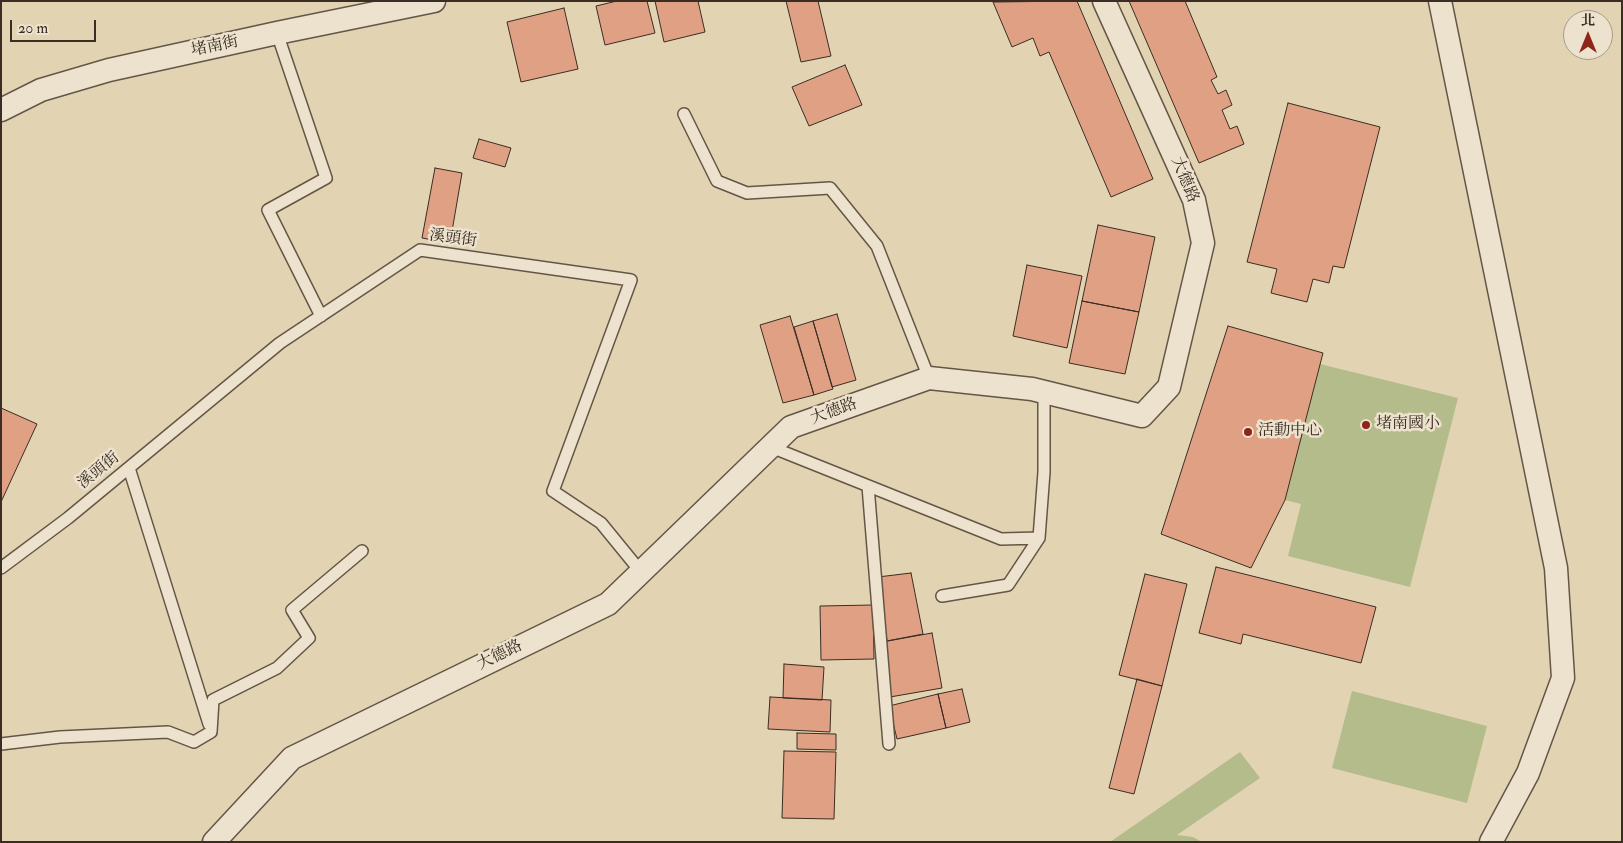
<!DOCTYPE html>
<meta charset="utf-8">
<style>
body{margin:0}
#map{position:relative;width:1623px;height:843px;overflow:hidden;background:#e2d3b2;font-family:"IM FELL Double Pica","Noto Serif TC",serif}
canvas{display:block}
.frame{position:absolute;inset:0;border:2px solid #3a2d23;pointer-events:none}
.north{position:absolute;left:1563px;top:10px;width:50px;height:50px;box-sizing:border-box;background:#ece2cd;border:1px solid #a59a89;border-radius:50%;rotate:0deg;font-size:14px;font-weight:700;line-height:20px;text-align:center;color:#3a2d23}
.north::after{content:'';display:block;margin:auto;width:18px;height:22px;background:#8f2418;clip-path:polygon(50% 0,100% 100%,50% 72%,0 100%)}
.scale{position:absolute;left:10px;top:20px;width:86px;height:22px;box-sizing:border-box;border:2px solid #3a2d23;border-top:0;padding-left:6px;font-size:15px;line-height:18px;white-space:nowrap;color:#3a2d23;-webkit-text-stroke:4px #ece2cd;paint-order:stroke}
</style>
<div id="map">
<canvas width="1623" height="843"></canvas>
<div class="frame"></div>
<div class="north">北</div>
<div class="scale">20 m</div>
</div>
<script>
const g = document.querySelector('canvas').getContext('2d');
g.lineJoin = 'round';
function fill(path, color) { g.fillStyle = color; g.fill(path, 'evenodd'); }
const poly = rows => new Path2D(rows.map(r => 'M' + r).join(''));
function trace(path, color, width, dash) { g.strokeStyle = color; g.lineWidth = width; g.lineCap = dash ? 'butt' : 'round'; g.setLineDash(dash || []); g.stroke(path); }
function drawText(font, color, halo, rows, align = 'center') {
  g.font = font + ' "IM FELL Double Pica","Noto Serif TC",serif'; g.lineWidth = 5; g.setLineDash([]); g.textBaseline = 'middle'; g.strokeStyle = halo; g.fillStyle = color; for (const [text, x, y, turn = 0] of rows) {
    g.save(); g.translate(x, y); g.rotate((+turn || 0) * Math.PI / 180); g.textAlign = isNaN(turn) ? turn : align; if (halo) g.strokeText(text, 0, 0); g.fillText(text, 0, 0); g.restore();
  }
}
const green = poly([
 [1320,364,1458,398,1410,587,1288,556,1301,504,1285,500],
 [1352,691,1487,726,1467,803,1332,768],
 [1240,752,1260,778,1177,835,1193,837,1202,842,1110,842]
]);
const building = poly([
 [617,1,647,1,655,33,605,45,596,6,617,1],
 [655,1,698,1,705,32,664,42,655,1],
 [786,1,818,1,831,56,801,62,786,1],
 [1077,1,1153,179,1111,197,1049,52,1040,56,1033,38,1012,47,993,2,1077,1],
 [1129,1,1185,1,1217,77,1211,80,1218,94,1226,90,1232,105,1222,110,1230,129,1237,126,1244,144,1199,163,1129,1],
 [564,8,578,69,521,82,507,22,564,8],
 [845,65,862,105,809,126,792,87,845,65],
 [1288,103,1380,127,1344,268,1333,266,1329,283,1313,279,1307,302,1271,293,1277,269,1247,262,1288,103],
 [479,139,511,148,505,167,473,158,479,139],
 [435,168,462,173,450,243,422,238,435,168],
 [1098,225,1155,237,1139,312,1082,301,1098,225],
 [1027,265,1082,276,1067,348,1013,336,1027,265],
 [1082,301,1139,312,1125,374,1069,363,1082,301],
 [837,314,856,380,832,387,813,321,837,314],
 [790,316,814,395,783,403,760,325,790,316],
 [813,321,833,389,814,395,794,327,813,321],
 [1228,326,1323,353,1285,500,1251,568,1161,534,1228,326],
 [1,408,37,424,1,502,1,408],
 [1216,567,1376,607,1361,663,1243,634,1241,644,1199,633,1216,567],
 [911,573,923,634,887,641,878,577,911,573],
 [1145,574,1187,584,1162,686,1119,675,1145,574],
 [873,605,874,659,821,660,820,606,873,605],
 [932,633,942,688,890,697,882,642,932,633],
 [784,664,824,667,822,700,783,698,784,664],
 [1137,679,1162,686,1134,794,1109,788,1137,679],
 [962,689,970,722,946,728,938,694,962,689],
 [938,694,946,728,897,739,889,706,938,694],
 [770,697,831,700,830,732,768,729,770,697],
 [797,733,836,734,836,750,797,749,797,733],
 [784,751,836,752,834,819,782,818,784,751]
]);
const service = poly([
 [277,33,326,178,268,210,321,316],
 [684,114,717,181,747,193,830,188,877,246,929,378],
 [771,447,1001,539,1039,538],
 [129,468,209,724],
 [868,486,889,744],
 [1,568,68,518,280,343,420,250,631,280,553,491,601,523,641,572],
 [942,596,1008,585,1039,538,1044,472,1044,392],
 [1,744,60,737,168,732,194,742,211,732,213,700,277,668,309,638,292,610,362,551]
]);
const minor = poly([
 [1440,1,1556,568,1563,678,1528,773,1491,842],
 [1,110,41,90,109,70,277,33,434,1],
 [214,842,292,758,608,604,791,427,929,378,1032,389,1142,416,1169,387,1203,243,1194,200,1104,1]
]);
const markers = [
 [1366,425,5,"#8f2418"],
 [1248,432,5,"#8f2418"]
];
const streetNames = [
 ["堵南街",215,47,-12],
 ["大德路",1184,180,68],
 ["溪頭街",453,239,7],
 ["大德路",834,412,-20],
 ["溪頭街",99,471,-39],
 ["大德路",500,656,-26]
];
const poiNames = [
 ["堵南國小",1376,425],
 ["活動中心",1258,432]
];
fill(green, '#b4bc8b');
fill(building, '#e0a083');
trace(building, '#3a2d23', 1);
trace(service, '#645647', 14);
trace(minor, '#645647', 25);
trace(service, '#ece2cd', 11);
trace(minor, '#ece2cd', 22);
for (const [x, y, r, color] of markers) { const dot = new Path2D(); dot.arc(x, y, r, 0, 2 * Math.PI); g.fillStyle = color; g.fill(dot); trace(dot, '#ece2cd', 2); }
drawText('16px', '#3a2d23', '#ece2cd', streetNames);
drawText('16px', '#3a2d23', '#ece2cd', poiNames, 'left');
</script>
